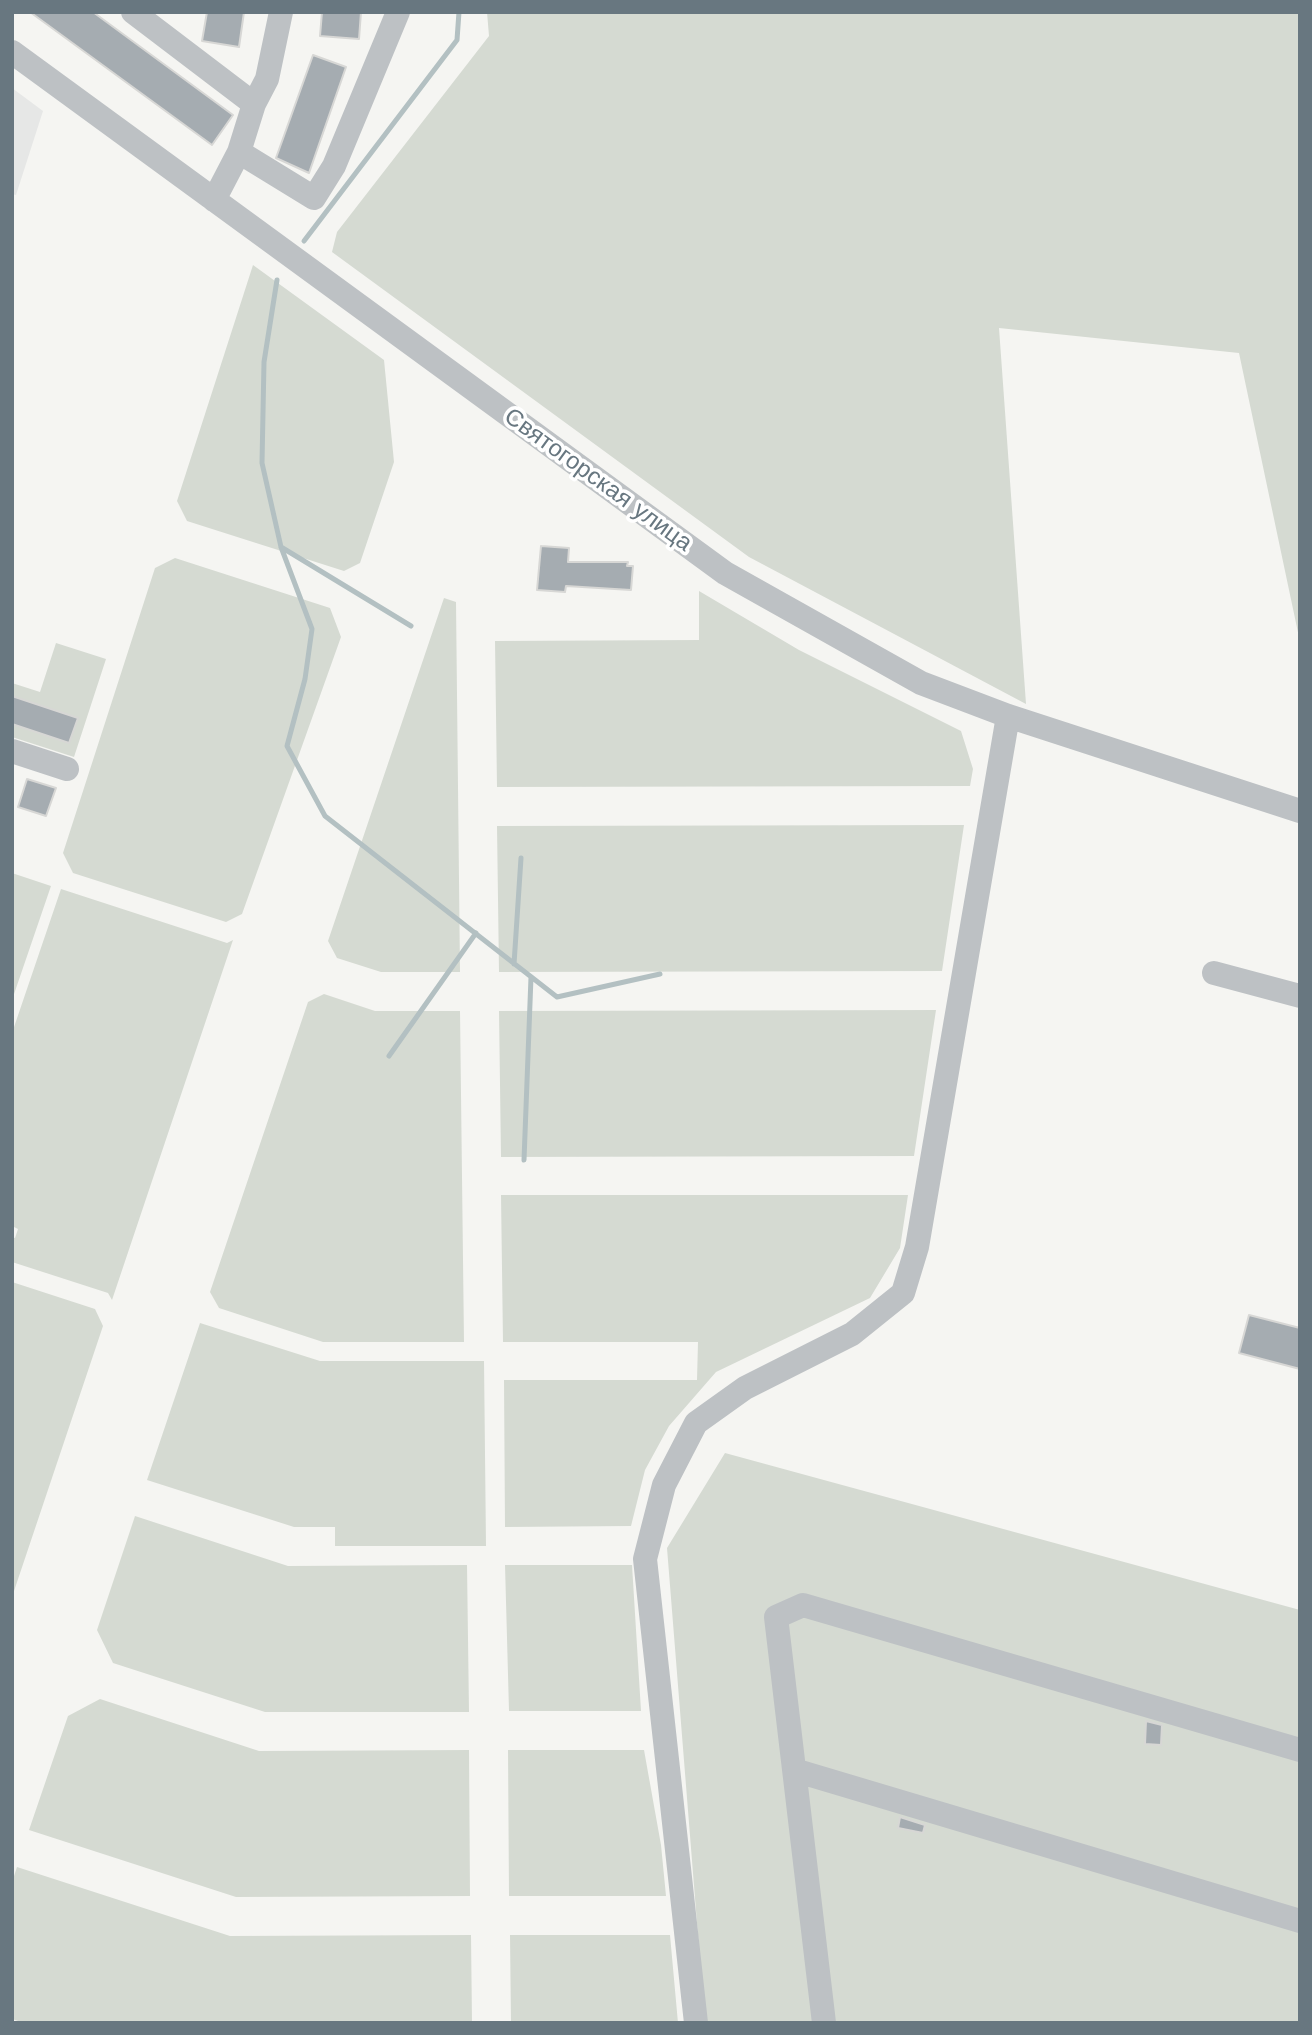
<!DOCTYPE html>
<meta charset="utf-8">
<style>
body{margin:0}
#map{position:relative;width:1312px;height:2035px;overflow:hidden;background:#f5f5f2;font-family:"Work Sans",sans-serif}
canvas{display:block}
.frame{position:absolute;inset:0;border:14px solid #687780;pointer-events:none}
</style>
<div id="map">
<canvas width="1312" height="2035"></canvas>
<div class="frame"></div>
</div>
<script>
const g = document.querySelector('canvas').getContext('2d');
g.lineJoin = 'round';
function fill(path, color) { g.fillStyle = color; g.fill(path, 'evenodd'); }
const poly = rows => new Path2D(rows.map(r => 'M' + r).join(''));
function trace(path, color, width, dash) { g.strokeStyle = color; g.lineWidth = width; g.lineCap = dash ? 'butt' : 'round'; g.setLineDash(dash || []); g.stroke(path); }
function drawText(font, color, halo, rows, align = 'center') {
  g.font = font + ' "Work Sans",sans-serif'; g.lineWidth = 7; g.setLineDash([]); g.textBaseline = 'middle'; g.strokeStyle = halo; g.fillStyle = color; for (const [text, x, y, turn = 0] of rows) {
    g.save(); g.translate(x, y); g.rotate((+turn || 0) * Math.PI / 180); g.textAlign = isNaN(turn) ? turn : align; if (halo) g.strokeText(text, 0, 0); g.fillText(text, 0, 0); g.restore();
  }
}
const built = poly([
 [12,88,43,111,16,195,12,194]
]);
const green = poly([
 [487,12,1300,12,1300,642,1239,353,999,328,1026,704,749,557,332,252,337,232,489,36],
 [253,265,384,360,394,462,360,563,344,571,187,521,177,501],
 [175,558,330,608,341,637,242,914,226,922,73,873,63,853,155,568],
 [699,591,799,650,961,731,973,769,970,786,497,787,495,641,699,640],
 [444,598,456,602,460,972,381,972,337,958,328,941],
 [56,643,106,659,74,757,12,737,12,683,40,692],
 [964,825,942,971,499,972,497,826],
 [12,873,51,886,12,1000],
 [61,889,227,943,233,940,112,1300,108,1293,12,1262,12,1237,15,1238,18,1229,12,1226,12,1033],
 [324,994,375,1011,460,1011,464,1342,323,1342,219,1308,210,1292,308,1002],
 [936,1010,914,1156,501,1157,499,1011],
 [908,1195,900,1248,870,1298,716,1372,669,1426,645,1470,631,1526,505,1527,504,1380,697,1380,698,1342,503,1342,501,1195],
 [12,1282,95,1309,103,1326,12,1597],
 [200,1323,320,1361,484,1361,486,1546,335,1546,335,1527,294,1527,147,1480],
 [725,1453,1300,1610,1300,2023,705,2023,667,1548],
 [135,1516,288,1566,467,1565,469,1712,265,1712,113,1663,97,1630],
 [505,1565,632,1565,641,1711,509,1711],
 [100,1699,259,1751,469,1750,470,1896,236,1897,29,1830,68,1716],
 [508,1750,644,1750,661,1845,666,1896,509,1896],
 [17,1867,230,1936,471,1935,472,2023,24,2023,12,2019,12,1882],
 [510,1935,670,1935,678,2023,511,2023]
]);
const stream = poly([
 [304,241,457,40,459,12],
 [277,280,264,362,262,463,281,547,312,629,305,679,287,746,325,816,557,997,660,974],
 [281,547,411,626],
 [514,964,521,858],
 [389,1056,476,933],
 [524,1160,531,977]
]);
const building = poly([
 [30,12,93,12,233,115,212,145,30,12],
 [207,12,244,12,239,47,202,41,207,12],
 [322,12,361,12,359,39,320,36,322,12],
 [313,55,346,67,309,173,276,158,313,55],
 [541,546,569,548,568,562,628,562,627,566,633,566,631,590,566,586,565,592,537,590,541,546],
 [12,696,78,718,69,743,12,724,12,696],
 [27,779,56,788,46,816,18,807,27,779],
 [1249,1315,1300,1328,1300,1369,1239,1353,1249,1315],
 [1146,1721,1162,1725,1161,1745,1145,1744,1146,1721],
 [900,1817,925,1825,923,1833,898,1828,900,1817]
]);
const minor = poly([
 [133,12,254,104],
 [12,52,725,573,921,683,1008,716,1300,811],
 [239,152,314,198,334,166,398,12],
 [214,200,239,152,254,104,267,79,281,12],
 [12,751,67,769],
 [1214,973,1300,996],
 [794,1770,1300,1921],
 [696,2023,645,1559,664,1485,696,1423,745,1388,852,1334,903,1293,917,1247,1008,716],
 [824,2023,776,1617,803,1605,1300,1750]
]);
const streetNames = [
 ["Святогорская улица",598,480,36]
];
fill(built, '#e6e7e6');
fill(green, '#d5dad2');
trace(stream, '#b3c0c2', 5);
fill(building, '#a5acb1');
trace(building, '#d7d7d5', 2);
trace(minor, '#bdc1c4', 24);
drawText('24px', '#687780', '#fff', streetNames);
</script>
